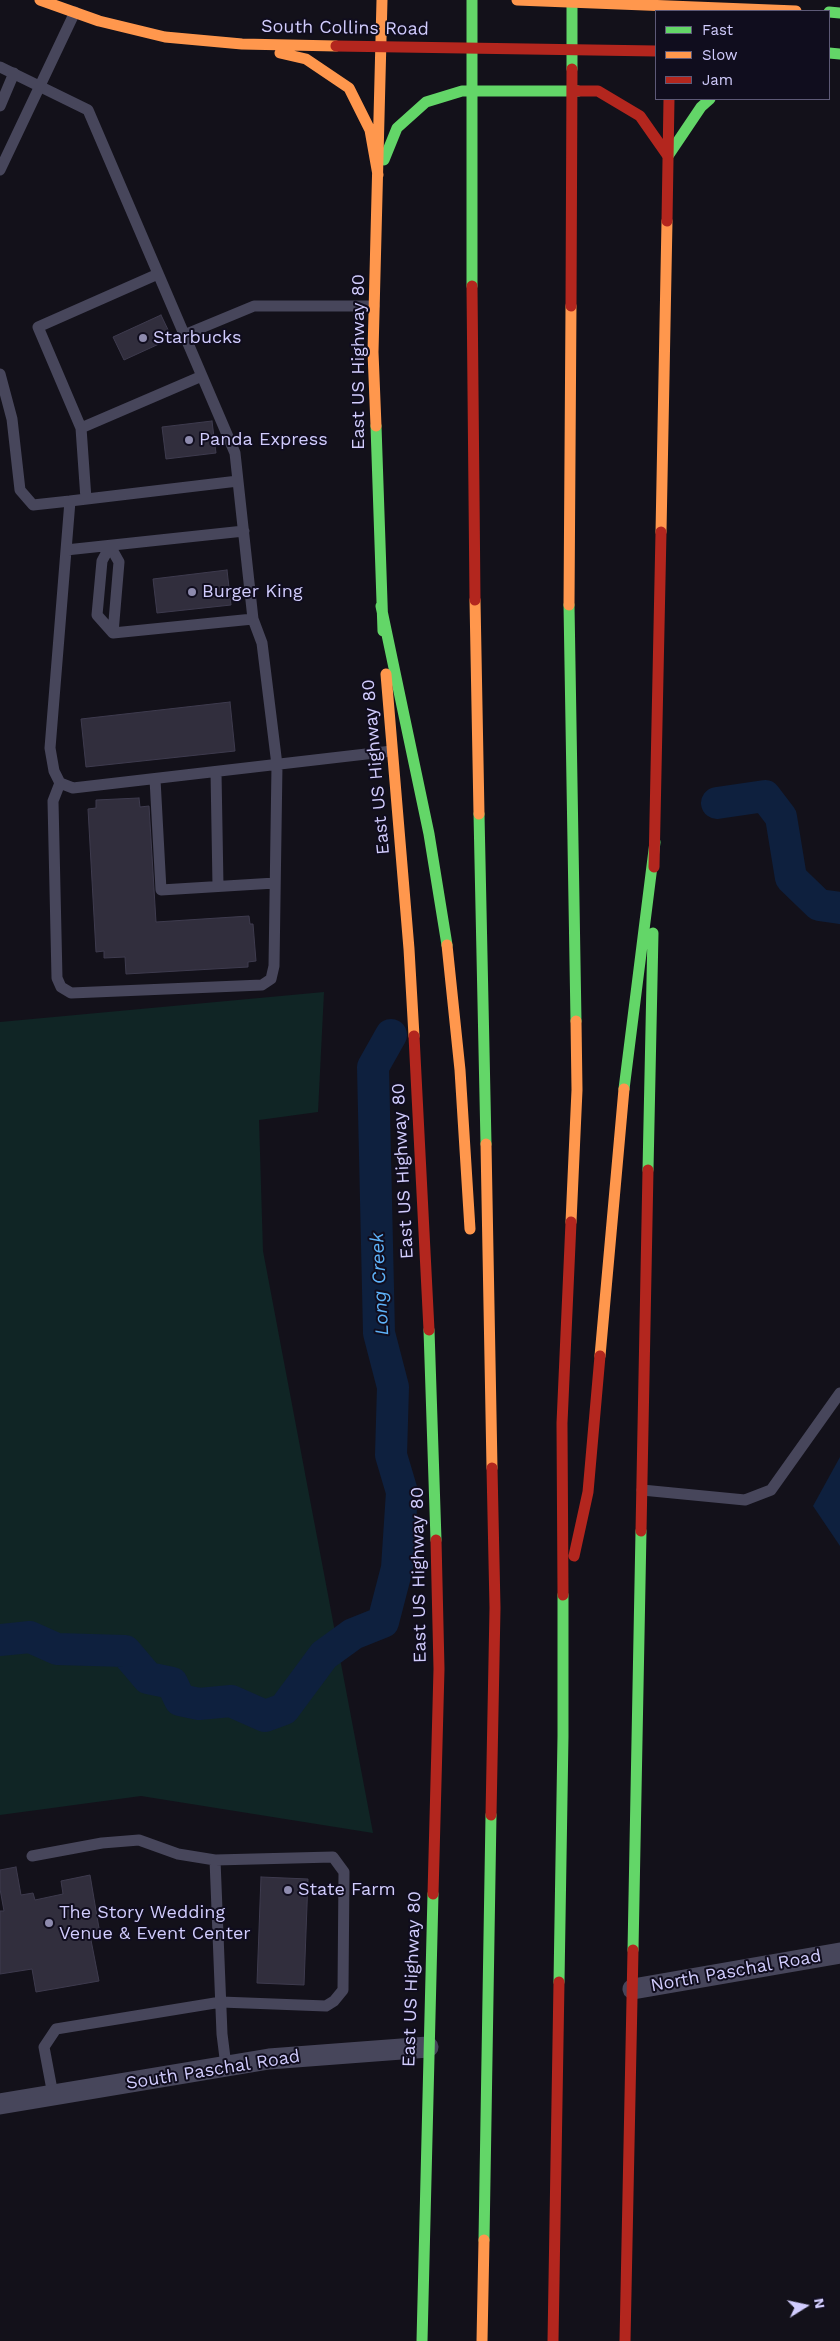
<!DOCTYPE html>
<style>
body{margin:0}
#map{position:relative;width:840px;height:2341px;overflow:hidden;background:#13111a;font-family:"Work Sans",sans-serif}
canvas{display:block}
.legend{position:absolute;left:655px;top:10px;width:175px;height:90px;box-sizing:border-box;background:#100d1e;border:1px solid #5d5977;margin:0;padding:6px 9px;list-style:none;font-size:15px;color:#d1ccfd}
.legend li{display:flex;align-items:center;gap:10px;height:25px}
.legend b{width:25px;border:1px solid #5d5977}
.north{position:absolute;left:780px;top:2281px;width:50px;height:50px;-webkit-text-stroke:4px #100d1e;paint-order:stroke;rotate:80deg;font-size:14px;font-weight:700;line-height:20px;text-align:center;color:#d1ccfd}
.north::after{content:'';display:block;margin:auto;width:18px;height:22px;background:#d1ccfd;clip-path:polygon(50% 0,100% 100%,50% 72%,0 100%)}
</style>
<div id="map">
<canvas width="840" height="2341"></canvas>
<ul class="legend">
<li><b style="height:6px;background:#63d668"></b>Fast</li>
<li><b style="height:6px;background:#ff974d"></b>Slow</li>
<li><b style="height:6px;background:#b3261e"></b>Jam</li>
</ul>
<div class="north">N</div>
</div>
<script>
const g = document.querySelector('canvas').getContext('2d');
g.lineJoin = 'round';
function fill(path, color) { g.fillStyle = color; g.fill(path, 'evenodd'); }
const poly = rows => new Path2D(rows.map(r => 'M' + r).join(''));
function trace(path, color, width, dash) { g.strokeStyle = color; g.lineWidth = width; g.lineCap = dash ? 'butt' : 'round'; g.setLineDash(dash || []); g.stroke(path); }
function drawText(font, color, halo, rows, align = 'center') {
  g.font = font + ' "Work Sans",sans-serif'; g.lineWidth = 4; g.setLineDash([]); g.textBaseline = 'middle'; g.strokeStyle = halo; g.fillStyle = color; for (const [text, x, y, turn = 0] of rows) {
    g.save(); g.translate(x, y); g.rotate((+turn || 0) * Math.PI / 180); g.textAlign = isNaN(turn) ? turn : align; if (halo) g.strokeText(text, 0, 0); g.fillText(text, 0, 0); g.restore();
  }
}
const green = poly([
 [324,992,318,1112,259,1120,263,1251,373,1833,141,1796,0,1815,0,1022]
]);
const water = poly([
 [840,1457,840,1546,813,1506]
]);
const river = poly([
 [717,803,765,796,781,817,791,878,819,905,840,908],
 [0,1640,30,1637,57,1649,125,1651,148,1678,172,1683,180,1700,199,1704,231,1701,265,1716,284,1709,324,1655,353,1634,383,1622,397,1568,402,1492,391,1455,393,1387,379,1333,373,1067,391,1035]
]);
const building = poly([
 [161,315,172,338,124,360,113,337,161,315],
 [212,421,216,453,166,459,162,427,212,421],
 [227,570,231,605,157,613,153,579,227,570],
 [230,702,235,751,86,767,81,719,230,702],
 [139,798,140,807,149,806,156,922,249,916,250,924,253,924,256,961,248,962,248,967,126,974,125,957,104,958,104,951,96,952,88,809,96,808,96,800,139,798],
 [16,1867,21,1895,33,1893,35,1900,63,1894,61,1881,90,1875,100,1934,90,1935,99,1981,36,1992,32,1969,0,1974,0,1911,4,1911,0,1889,0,1870,16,1867],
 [261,1877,308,1879,304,1985,257,1983,261,1877]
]);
const lane = poly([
 [0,67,88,110,235,453,238,481,70,501],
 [0,106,14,73],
 [0,170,75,12],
 [184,335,254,306,374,306],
 [0,374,12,419,20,490,33,505,70,501,50,748,54,771,60,783,73,788,392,751],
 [81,428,38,327,158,274],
 [86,499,81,428,202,376],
 [110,546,102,561,97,615,113,633],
 [110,546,119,562,113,633],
 [66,550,244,531],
 [113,633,253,619,238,481],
 [216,772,218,886],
 [155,779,161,890,275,883],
 [60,783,53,801,57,978,61,987,71,993,262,985,271,979,274,966,277,765,262,643,253,619],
 [642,1490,745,1500,771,1490,840,1393],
 [32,1856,102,1843,139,1840,178,1854,215,1860,333,1857,344,1872,343,1990,334,2001,326,2006,221,2002,56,2029,44,2047,53,2095],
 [215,1860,222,2034,226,2066]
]);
const street = poly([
 [633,1989,840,1953],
 [0,2104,269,2059,428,2047]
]);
const fast = poly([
 [472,0,472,286],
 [829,12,840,13],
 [829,53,840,54],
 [572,69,572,0],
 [668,156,701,107,710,99],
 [384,160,397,128,426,102,462,91,578,91],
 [376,426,383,631],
 [569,605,576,1021],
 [381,606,429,834,447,945],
 [479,814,486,1144],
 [624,1089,655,842],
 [648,1170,653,933],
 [429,1330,436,1540],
 [633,1950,641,1531],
 [559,1982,563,1736,563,1595],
 [484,2240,491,1815],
 [422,2341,433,1894]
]);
const slow = poly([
 [40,0,99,21,165,37,242,44,336,46],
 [517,0,670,6],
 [670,6,796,11],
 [280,53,306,59,349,88,370,130,378,175],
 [376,426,373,352,382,0],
 [661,532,667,221],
 [475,600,479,814],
 [569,605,571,306],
 [386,674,409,949,414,1036],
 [447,945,460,1070,470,1229],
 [486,1144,492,1468],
 [571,1222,577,1090,576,1021],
 [600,1356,624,1089],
 [482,2341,484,2240]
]);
const jam = poly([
 [336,46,656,51],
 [578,91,598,91,640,116,668,156],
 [667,221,669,99],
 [472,286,475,600],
 [571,306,572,69],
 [654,867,661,532],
 [414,1036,429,1330],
 [641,1531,648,1170],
 [574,1556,588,1492,600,1356],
 [563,1595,562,1423,571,1222],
 [491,1815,495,1608,492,1468],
 [433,1894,439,1669,436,1540],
 [553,2341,559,1982],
 [625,2341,633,1950]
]);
const markers = [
 [143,338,5,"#8e8bae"],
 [189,440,5,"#8e8bae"],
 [192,592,5,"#8e8bae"],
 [288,1890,5,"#8e8bae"],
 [49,1923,5,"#8e8bae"]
];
const streetNames = [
 ["South Collins Road",345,28,1],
 ["East US Highway 80",359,362,-90],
 ["East US Highway 80",376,767,-95],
 ["East US Highway 80",403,1171,-93],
 ["East US Highway 80",419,1575,-91],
 ["North Paschal Road",736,1971,-10],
 ["East US Highway 80",412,1979,-88],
 ["South Paschal Road",213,2070,-9]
];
const poiNames = [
 ["Starbucks",153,338],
 ["Panda Express",199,440],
 ["Burger King",202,592],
 ["State Farm",298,1890],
 ["The Story Wedding",59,1913],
 ["Venue & Event Center",59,1934]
];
const waterNames = [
 ["Long Creek",380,1284,-93]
];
fill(green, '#102525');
fill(water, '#0e203e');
trace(river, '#0e203e', 32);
fill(building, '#312e3d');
trace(building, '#3e3b4e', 1);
trace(lane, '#47465b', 11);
trace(street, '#47465b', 21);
trace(fast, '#63d668', 11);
trace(slow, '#ff974d', 11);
trace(jam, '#b3261e', 11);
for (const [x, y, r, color] of markers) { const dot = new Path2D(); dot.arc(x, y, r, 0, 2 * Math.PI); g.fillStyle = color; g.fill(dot); trace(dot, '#100d1e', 2); }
drawText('18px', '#d1ccfd', '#100d1e', streetNames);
drawText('18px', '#d1ccfd', '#100d1e', poiNames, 'left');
drawText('italic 19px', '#5eb2f9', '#100d1e', waterNames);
</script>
